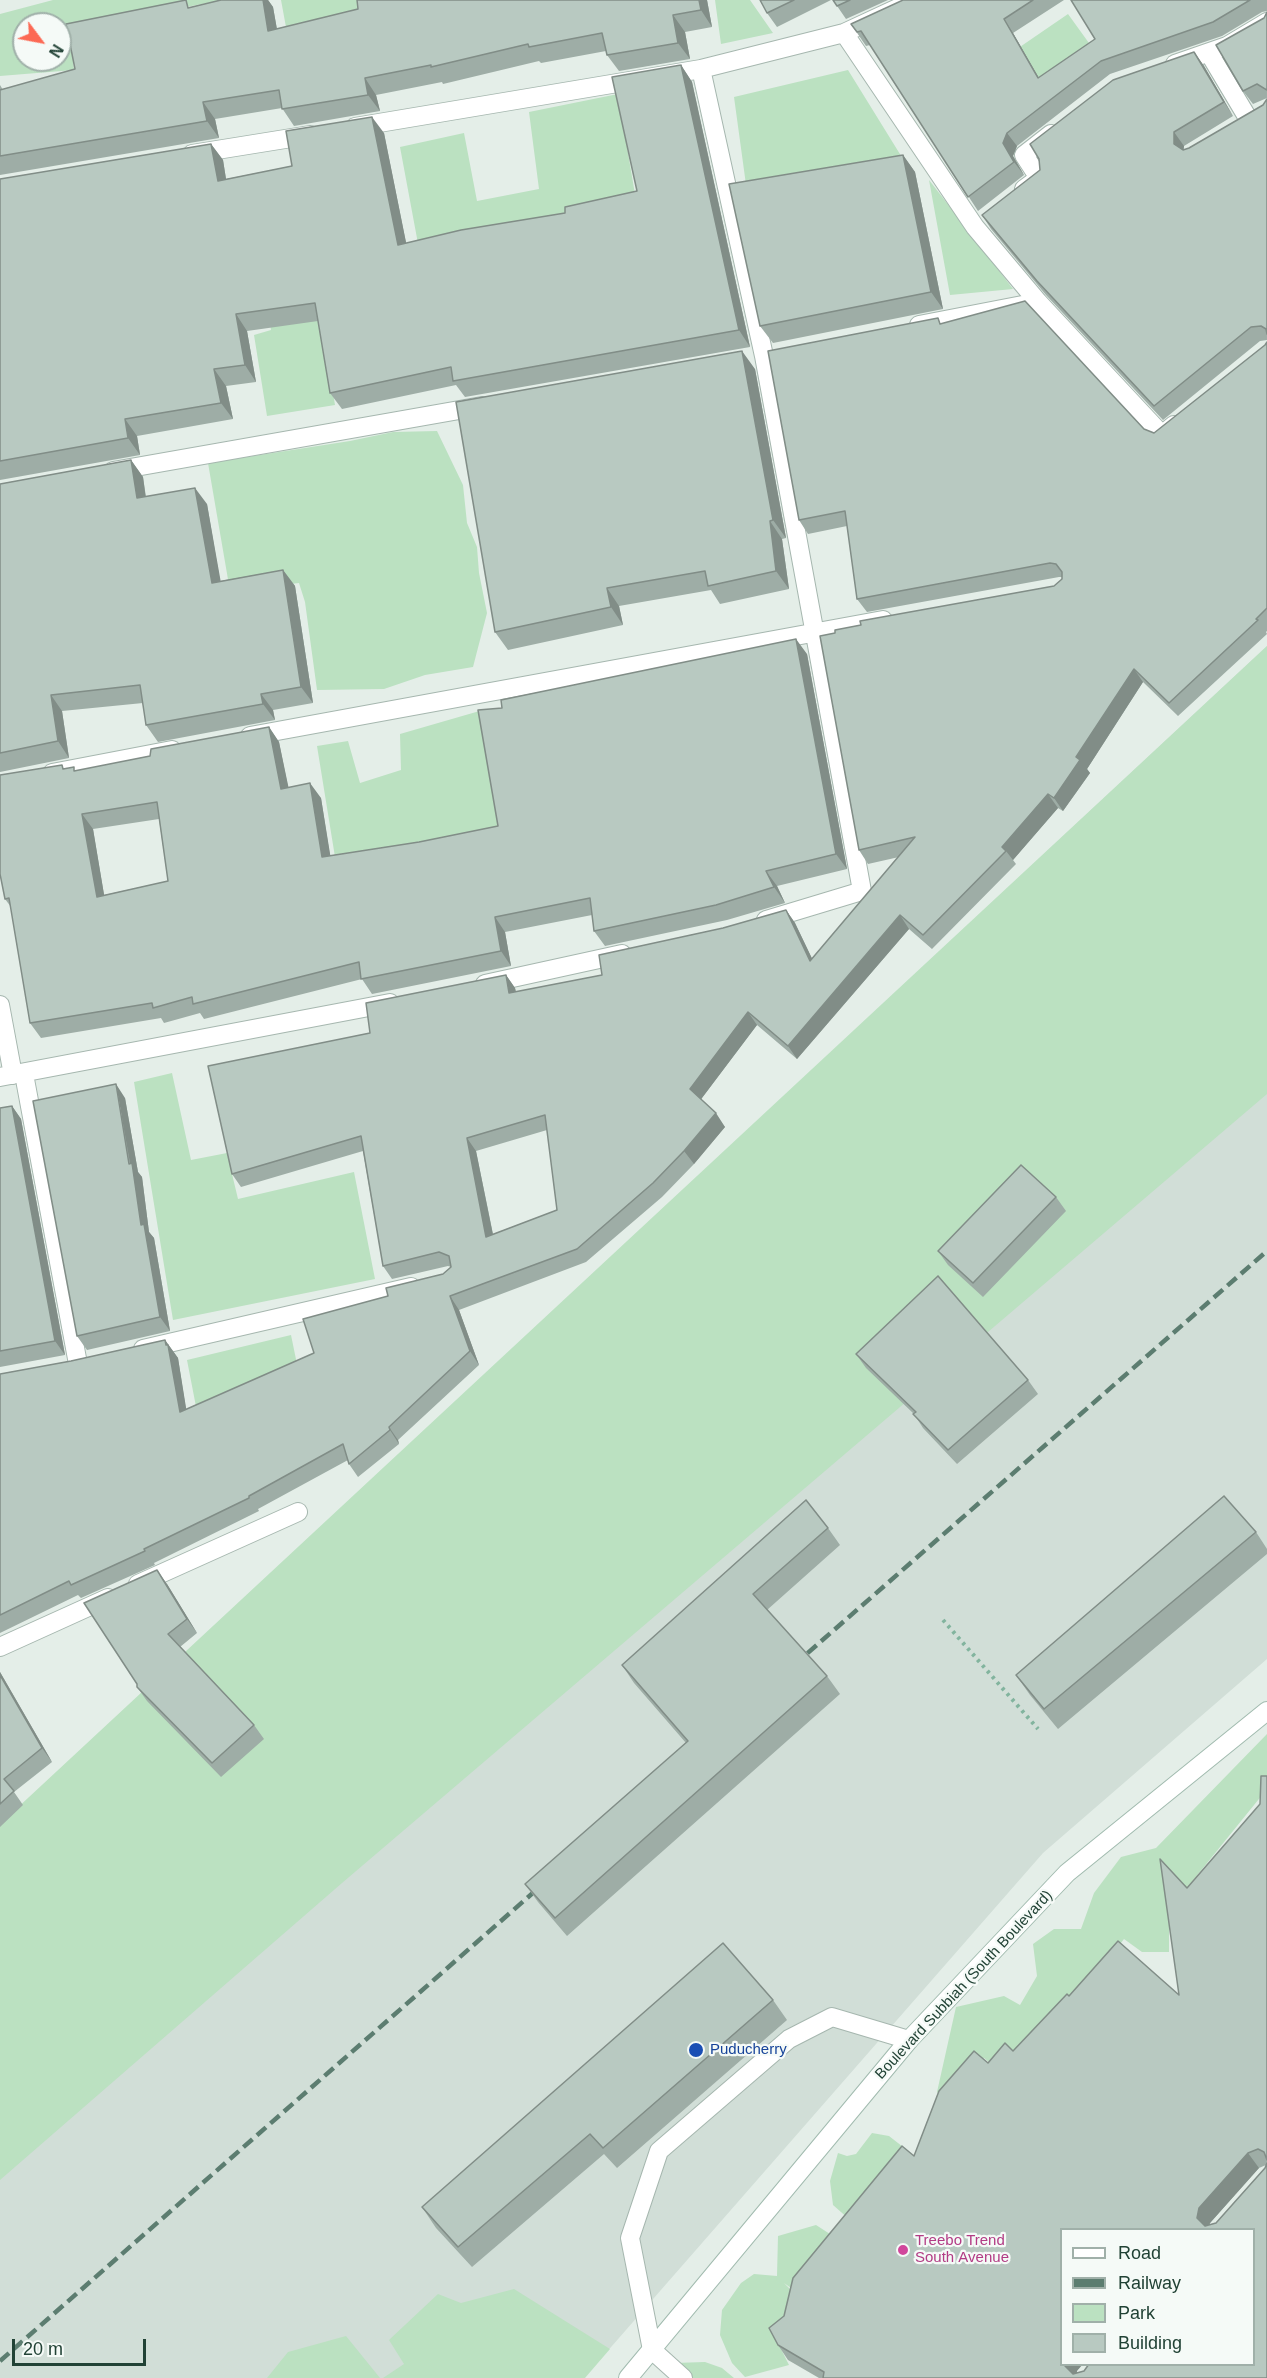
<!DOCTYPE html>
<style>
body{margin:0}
#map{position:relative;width:1267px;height:2378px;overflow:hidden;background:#e4eee8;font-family:Arial,sans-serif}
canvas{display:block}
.legend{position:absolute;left:1060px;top:2228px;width:195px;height:138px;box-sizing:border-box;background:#f5faf7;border:2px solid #a0b0a9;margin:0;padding:8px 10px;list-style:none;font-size:18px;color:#214235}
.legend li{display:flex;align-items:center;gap:12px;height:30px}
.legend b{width:30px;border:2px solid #a0b0a9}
.north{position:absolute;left:12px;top:12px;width:60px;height:60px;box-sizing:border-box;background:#f5faf7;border:2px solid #a0b0a9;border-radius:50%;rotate:122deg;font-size:16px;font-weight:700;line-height:24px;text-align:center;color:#214235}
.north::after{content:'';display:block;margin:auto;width:21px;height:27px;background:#fc6954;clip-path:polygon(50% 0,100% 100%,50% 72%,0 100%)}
.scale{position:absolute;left:12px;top:2339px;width:134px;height:27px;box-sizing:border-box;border:3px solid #214235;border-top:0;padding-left:8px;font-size:18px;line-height:21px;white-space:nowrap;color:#214235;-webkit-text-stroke:4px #f5faf7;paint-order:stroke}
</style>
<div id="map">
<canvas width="1267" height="2378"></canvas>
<ul class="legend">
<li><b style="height:8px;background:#fff"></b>Road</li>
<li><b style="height:8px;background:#5c7d70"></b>Railway</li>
<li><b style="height:16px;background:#bbe1c1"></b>Park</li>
<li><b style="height:16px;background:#b8c9c1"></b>Building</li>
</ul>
<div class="north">N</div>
<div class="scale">20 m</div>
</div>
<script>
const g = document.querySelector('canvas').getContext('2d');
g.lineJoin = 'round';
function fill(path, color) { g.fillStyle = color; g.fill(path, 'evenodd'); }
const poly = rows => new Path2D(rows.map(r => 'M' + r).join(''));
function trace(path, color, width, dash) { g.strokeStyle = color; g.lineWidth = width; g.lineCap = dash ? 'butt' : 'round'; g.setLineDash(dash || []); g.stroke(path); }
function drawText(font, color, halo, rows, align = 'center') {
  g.font = font + ' Arial,sans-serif'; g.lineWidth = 4.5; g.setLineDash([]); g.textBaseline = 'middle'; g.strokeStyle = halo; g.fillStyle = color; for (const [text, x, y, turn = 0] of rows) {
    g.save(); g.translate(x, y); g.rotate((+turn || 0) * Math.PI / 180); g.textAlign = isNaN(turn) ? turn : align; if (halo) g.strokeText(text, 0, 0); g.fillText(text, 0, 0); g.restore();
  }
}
const built = poly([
 [1267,646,1267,1659,1043,1853,584,2378,0,2378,0,1827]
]);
const green = poly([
 [53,0,223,0,70,29,74,70,0,76,0,14],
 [24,24,60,24,60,60,24,60],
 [281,0,360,0,364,25,288,38],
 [715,0,750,0,773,33,721,44],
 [1068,14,1094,50,987,125,960,88],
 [848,70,903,159,747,192,734,97],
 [618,94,637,206,419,249,400,147,464,133,477,201,539,189,529,112],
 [929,180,971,234,1013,289,950,295],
 [313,271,335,405,267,416,254,335,271,330,263,281],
 [437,431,463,485,467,523,477,547,479,573,487,613,473,667,425,675,384,689,317,690,305,602,299,583,230,591,208,463,350,441,393,432],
 [1267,646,1267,1094,342,1883,0,2180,0,1824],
 [483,710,500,833,335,857,317,746,348,741,360,783,401,770,400,734],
 [172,1073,191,1160,227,1153,238,1199,354,1172,375,1279,173,1320,134,1082],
 [291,1335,299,1374,198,1417,187,1360],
 [1267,1734,1267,1789,1169,1910,1169,1952,1142,1952,1124,1939,1078,1997,999,2070,984,2058,949,2102,937,2092,956,2007,1004,1996,1020,2005,1037,1976,1033,1944,1054,1929,1081,1929,1094,1893,1121,1857,1156,1848],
 [872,2133,889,2136,907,2150,850,2220,833,2205,830,2181,838,2153,847,2156,856,2154],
 [816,2225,830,2234,798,2293,784,2283,800,2299,777,2341,789,2365,745,2377,732,2363,720,2335,722,2310,741,2283,754,2274,777,2276,778,2236],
 [514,2289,610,2349,585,2378,383,2378,404,2364,389,2340,438,2294,461,2303],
 [346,2336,380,2378,267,2378,288,2352],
 [705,2362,722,2368,734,2378,692,2378,674,2363]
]);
const path = poly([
 [943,1620,1038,1729]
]);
const lane = poly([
 [652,2350,630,2238,659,2151,789,2039,832,2017,909,2040]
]);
const street = poly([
 [844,33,975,227,1038,302,1162,435,1174,425],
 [1209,53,1249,120],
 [1175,64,1227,46,1267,22],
 [701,69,764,356,862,891,766,920],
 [355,127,701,69,844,33,915,0],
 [192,154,310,135],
 [1024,189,1039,178,1024,155,1051,134],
 [919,325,1038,302],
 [113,471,482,406],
 [250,736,883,620],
 [52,773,172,750],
 [485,984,622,954],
 [0,1005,13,1075],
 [24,1074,78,1364],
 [0,1077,390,1003],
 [143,1349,411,1287],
 [138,1584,298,1512],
 [0,1647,108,1598],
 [652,2350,683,2378]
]);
const secondary = poly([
 [628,2378,909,2040,1067,1873,1267,1711]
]);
const rail = poly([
 [794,1665,1267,1251],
 [0,2361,543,1884]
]);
const wall = poly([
 [221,0,268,0,273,7,277,29,358,9,357,0,707,0,712,27,685,32,690,59,619,71,607,55,606,51,541,63,539,61,443,84,442,82,376,95,380,111,294,126,282,108,215,119,219,138,0,175,0,85,3,90,75,69,191,7],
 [760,0,831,0,777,27,767,13],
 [833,0,888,0,846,19],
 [903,0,1064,0,1013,33,1039,78,1095,39,1071,0,1267,0,1267,11,1262,12,1222,36,1110,74,1017,146,1013,156,1024,175,978,211,870,45,866,46,851,24],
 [1267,12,1267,98,1253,104,1243,91,1264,18],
 [1194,52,1204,66,1233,116,1184,146,1183,150,1189,148,1263,105,1267,99,1267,340,1260,341,1163,420,1046,295,991,229,982,215],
 [681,65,692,82,750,347,465,397,456,385,342,409,330,393,318,321,247,331,256,382,226,386,233,419,137,436,140,455,0,480,0,179,211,144,223,160,226,179,292,166,384,133,406,243,565,213,637,191],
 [903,155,915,172,943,309,773,343,760,326],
 [942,323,1144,429,1154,433,1265,345,1267,342,1267,631,1266,632,1267,634,1178,716,1143,682,1087,769,1090,773,1063,811,1058,808,1013,860,1016,864,932,949,909,929,797,1059,757,1025,701,1099,725,1127,694,1164,662,1197,586,1262,459,1310,479,1365,398,1440,399,1444,358,1477,349,1464,348,1460,258,1509,259,1511,154,1563,155,1565,81,1598,78,1595,0,1633,0,1374,71,1361,165,1340,178,1358,186,1410,314,1353,388,1296,443,1274,451,1267,448,1266,392,1279,383,1266,363,1151,241,1187,232,1174,370,1033,506,975,515,988,516,992,602,975,723,928,786,910,795,923,812,959,899,857,868,864,859,850,1054,586,1062,579,1062,577,1059,577,867,612,857,599,847,526,808,534,799,520],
 [547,1130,557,1210,493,1234,476,1151],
 [755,369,786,538,782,539,789,589,720,604,711,590,619,606,623,625,508,650,495,632],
 [131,460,143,477,146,497,207,504,220,581,283,570,295,586,313,703,273,710,275,720,158,742,146,725,143,703,62,711,69,758,0,772,0,484],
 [807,654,847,869,777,886,785,903,727,920,605,946,594,931,592,915,505,932,511,966,372,994,362,979,204,1019,200,1013,164,1023,161,1018,41,1038,30,1023,11,907,5,899,65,769,76,771,150,756,269,727,279,742,288,787,321,798,330,856,419,842,498,826,502,708],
 [159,819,168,881,104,895,93,829],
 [125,1098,138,1172,142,1177,149,1232,154,1238,170,1331,87,1350,77,1336],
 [12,1106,21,1119,65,1355,0,1367,0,1108],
 [1056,1197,1066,1211,983,1297,948,1265,938,1251],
 [856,1354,1028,1380,1038,1394,957,1464,923,1428,914,1414,866,1368],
 [828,1528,840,1545,767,1610,827,1676,840,1694,567,1936,538,1902,525,1884,686,1743,634,1683,622,1665],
 [1256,1532,1267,1549,1267,1554,1058,1729,1030,1695,1016,1675],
 [167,1584,197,1633,180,1647,254,1725,264,1739,221,1777,147,1701,137,1687],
 [0,1672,52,1762,14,1792,23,1805,0,1827],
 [1267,1776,1267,2378,819,2378,788,2360,778,2345,784,2316,988,2063,1013,2051,1069,1996,1179,1995,1187,1888,1260,1804],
 [1266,2165,1265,2168,1216,2223,1209,2225,1210,2223,1259,2168],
 [1062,2229,1254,2364,1084,2371,1077,2373],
 [773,2000,787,2020,617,2168,604,2154,472,2267,436,2228,422,2207]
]);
const shadedWall = poly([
 [263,0,268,0,273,7,280,47,268,31],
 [699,0,707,0,712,27,701,10],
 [673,15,685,32,690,59,678,43],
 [1004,19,1013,33,1047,92,1038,78],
 [1194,52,1204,66,1233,116,1224,102],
 [681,65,692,82,750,347,739,330],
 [365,78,376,95,380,111,368,95],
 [203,102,215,119,219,138,207,121],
 [372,117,384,133,410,262,398,245],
 [1174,132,1184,146,1183,157,1174,144],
 [1007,133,1017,146,1013,156,1024,175,1014,162,1003,143],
 [211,144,223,160,229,198,218,181],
 [903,155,915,172,943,309,931,292],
 [236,314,247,331,256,382,245,365],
 [742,351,755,369,786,538,773,520],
 [214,369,226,386,233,419,221,403],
 [125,419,137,436,140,455,128,438],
 [131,460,143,477,148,515,137,498],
 [195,488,207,504,224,600,212,583],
 [770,521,782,539,789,589,776,571],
 [283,570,295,586,313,703,301,687],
 [607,588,619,606,623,625,611,607],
 [796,639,807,654,847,869,836,854],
 [1134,669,1143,682,1087,769,1090,773,1063,811,1054,798,1076,757],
 [261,694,273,710,275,720,263,704],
 [51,695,62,711,69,758,58,741],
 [269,727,279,742,292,804,281,789],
 [310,783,321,798,333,872,322,857],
 [1048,794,1058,808,1013,860,1006,851,1002,847],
 [82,814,93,829,107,912,97,897],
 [766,871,777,886,785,903,774,887],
 [786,910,795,923,820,975,810,961],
 [900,915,909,929,797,1059,788,1046],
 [495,917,505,932,511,966,501,951],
 [506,975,515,988,519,1007,509,993],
 [748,1012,757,1025,699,1102,690,1089],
 [116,1084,125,1098,138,1172,142,1177,149,1232,154,1238,170,1331,160,1317,141,1225],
 [12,1106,21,1119,65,1355,55,1341],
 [716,1113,725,1127,694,1164,684,1151],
 [467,1138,476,1151,496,1250,486,1237],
 [450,1296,459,1310,479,1365,470,1351],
 [165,1340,178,1358,189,1426,180,1412],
 [389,1427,398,1440,399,1444,390,1430],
 [157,1570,167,1584,197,1633,187,1619],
 [0,1672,52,1762,42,1748,0,1675],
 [1248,2153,1259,2168,1210,2223,1208,2229,1197,2218,1199,2208],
 [1065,2364,1083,2364,1077,2371,1076,2378,1065,2366]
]);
const building = poly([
 [186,0,188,8,221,0,263,0,268,31,358,9,357,0,699,0,701,10,673,15,678,43,607,55,602,33,529,47,528,44,431,67,431,65,365,78,368,95,282,109,279,90,203,102,207,121,0,156,0,90,75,69,66,24,186,0],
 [760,0,794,0,767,13,760,0],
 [833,0,850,0,837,6,833,0],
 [903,0,1033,0,1004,19,1038,78,1095,39,1071,0,1250,0,1213,22,1101,61,1007,133,1003,143,1014,162,968,197,861,31,857,32,851,24,903,0],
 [1267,12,1267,90,1257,84,1243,91,1216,45,1264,18,1267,12],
 [1194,52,1224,102,1174,132,1174,144,1183,150,1189,148,1263,105,1267,99,1267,334,1266,329,1261,326,1251,327,1154,406,1037,281,982,215,1040,170,1039,159,1030,144,1113,80,1194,52],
 [681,65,739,330,453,381,451,367,330,393,315,303,236,314,245,365,214,369,221,403,125,419,128,438,0,461,0,179,211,144,218,181,292,166,286,131,372,117,398,245,461,230,565,213,565,207,637,191,612,77,681,65],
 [903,155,931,292,760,326,729,184,903,155],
 [1025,301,1144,429,1154,433,1265,345,1267,342,1267,608,1256,619,1258,620,1169,703,1134,669,1076,757,1080,760,1054,798,1048,794,1002,847,1006,851,923,935,900,915,788,1046,748,1012,690,1089,716,1113,684,1151,653,1183,577,1249,450,1296,470,1351,389,1427,390,1430,349,1464,343,1444,249,1496,249,1498,144,1549,145,1551,71,1585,69,1581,0,1615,0,1374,71,1361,165,1340,166,1345,168,1345,180,1412,314,1353,303,1319,388,1296,386,1288,443,1274,451,1267,449,1256,439,1252,383,1266,361,1136,232,1174,208,1066,370,1033,366,1003,506,975,509,993,602,975,599,955,723,928,786,910,810,961,915,837,859,850,820,636,835,633,835,630,861,625,860,621,1054,586,1062,579,1062,572,1056,564,1050,563,857,599,845,511,799,520,768,351,938,318,940,324,1025,301],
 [545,1115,557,1210,486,1237,467,1138,545,1115],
 [742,351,773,520,770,521,776,571,708,586,705,571,607,588,611,607,495,632,456,402,742,351],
 [131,460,137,498,195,488,212,583,283,570,301,687,261,694,263,704,146,725,140,685,51,695,58,741,0,753,0,484,131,460],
 [796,639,836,854,766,871,774,887,716,905,594,931,590,898,495,917,501,951,361,979,359,962,193,1004,192,997,153,1008,152,1003,30,1023,9,898,5,899,0,874,0,775,62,765,63,769,74,767,74,771,150,756,151,749,269,727,281,789,310,783,322,857,419,842,498,826,478,710,502,708,501,700,796,639],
 [157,802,168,881,97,897,82,814,157,802],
 [116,1084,129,1164,132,1163,141,1225,144,1224,160,1317,77,1336,33,1101,116,1084],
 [12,1106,55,1341,0,1351,0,1108,12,1106],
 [1021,1165,1056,1197,973,1283,938,1251,1021,1165],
 [938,1276,1028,1380,948,1450,913,1414,916,1412,856,1354,938,1276],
 [1224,1496,1256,1532,1044,1709,1016,1675,1224,1496],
 [806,1500,828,1528,753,1594,827,1676,555,1918,525,1884,688,1741,622,1665,806,1500],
 [157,1570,187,1619,168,1634,254,1725,212,1763,137,1687,137,1684,84,1603,157,1570],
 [0,1675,42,1748,4,1779,14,1791,0,1804,0,1675],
 [1261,1776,1267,1776,1267,2160,1264,2152,1258,2149,1248,2153,1199,2208,1197,2218,1205,2226,1216,2223,1265,2168,1267,2163,1267,2378,823,2378,824,2372,778,2345,769,2328,784,2316,793,2278,902,2146,914,2156,939,2091,974,2051,988,2063,1005,2043,1013,2051,1067,1994,1069,1996,1118,1941,1179,1995,1160,1859,1187,1888,1260,1804,1261,1776],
 [1062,2229,1254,2229,1254,2364,1089,2364,1084,2371,1073,2374,1065,2366,1065,2364,1062,2364,1062,2229],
 [723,1943,773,2000,603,2148,590,2134,458,2247,422,2207,723,1943]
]);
const markers = [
 [696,2050,8,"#1a4fb4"],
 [903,2250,6,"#d1479c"]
];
const streetNames = [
 ["Boulevard Subbiah (South Boulevard)",964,1985,-47]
];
const transitNames = [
 ["Puducherry",710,2050]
];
const hotelNames = [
 ["Treebo Trend",915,2241],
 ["South Avenue",915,2258]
];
fill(built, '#d1ded7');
fill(green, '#bbe1c1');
trace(lane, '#a6b7af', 20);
trace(street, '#a6b7af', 20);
trace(secondary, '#a1bbaf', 20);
trace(path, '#82b49e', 4, [3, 4.5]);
trace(lane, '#fff', 18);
trace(street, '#fff', 18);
trace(secondary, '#fff', 18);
trace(rail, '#5c7d70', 4.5, [12, 6]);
fill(wall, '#9eada6');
fill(shadedWall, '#818d87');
fill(building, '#b8c9c1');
trace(building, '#818d87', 1.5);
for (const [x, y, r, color] of markers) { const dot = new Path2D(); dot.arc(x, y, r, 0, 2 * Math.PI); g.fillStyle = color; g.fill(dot); trace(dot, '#f5faf7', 2); }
drawText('15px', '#214235', '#f5faf7', streetNames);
drawText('15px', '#164399', '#f5faf7', transitNames, 'left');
drawText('15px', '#b23c85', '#f5faf7', hotelNames, 'left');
</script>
